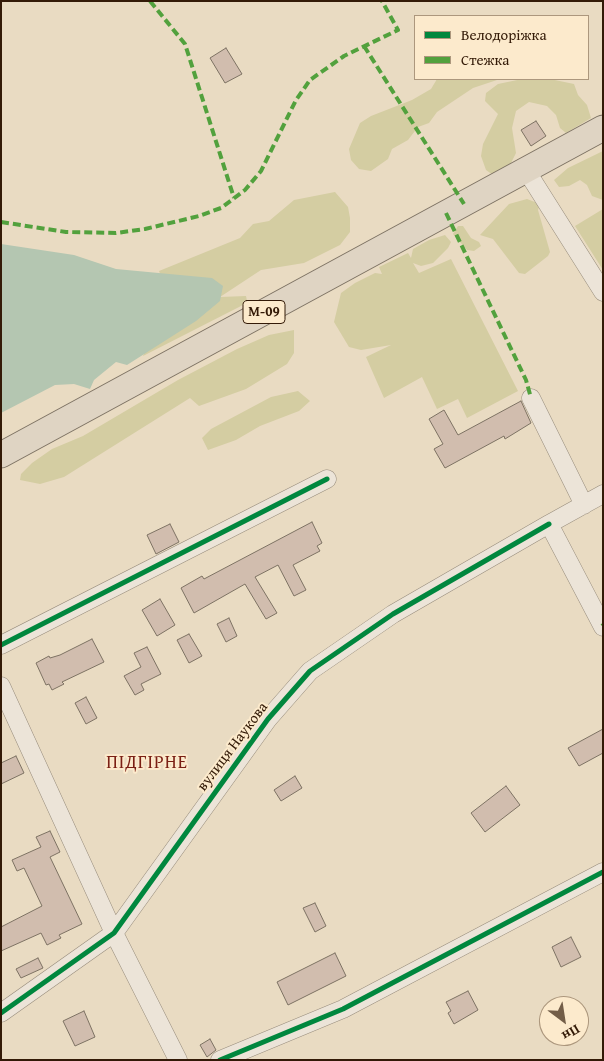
<!DOCTYPE html>
<meta charset="utf-8">
<style>
body{margin:0}
#map{position:relative;width:604px;height:1061px;overflow:hidden;background:#e9dbc2;font-family:"Gentium Book Plus",serif}
canvas{display:block}
.frame{position:absolute;inset:0;border:2px solid #331a07;pointer-events:none}
.legend{position:absolute;left:414px;top:15px;width:175px;height:65px;box-sizing:border-box;background:#fceacc;border:1px solid #ac977d;margin:0;padding:6px 9px;list-style:none;font-size:15px;color:#331a07}
.legend li{display:flex;align-items:center;gap:10px;height:25px}
.legend b{width:25px;border:1px solid #ac977d}
.north{position:absolute;left:539px;top:996px;width:50px;height:50px;box-sizing:border-box;background:#fceacc;border:1px solid #ac977d;border-radius:50%;rotate:149deg;font-size:14px;font-weight:700;line-height:20px;text-align:center;color:#331a07}
.north::after{content:'';display:block;margin:auto;width:18px;height:22px;background:#735e48;clip-path:polygon(50% 0,100% 100%,50% 72%,0 100%)}
</style>
<div id="map">
<canvas width="604" height="1061"></canvas>
<div class="frame"></div>
<ul class="legend">
<li><b style="height:6px;background:#00873e"></b>Велодоріжка</li>
<li><b style="height:6px;background:#52a13d"></b>Стежка</li>
</ul>
<div class="north">Пн</div>
</div>
<script>
const g = document.querySelector('canvas').getContext('2d');
g.lineJoin = 'round';
function fill(path, color) { g.fillStyle = color; g.fill(path, 'evenodd'); }
const poly = rows => new Path2D(rows.map(r => 'M' + r).join(''));
function trace(path, color, width, dash) { g.strokeStyle = color; g.lineWidth = width; g.lineCap = dash ? 'butt' : 'round'; g.setLineDash(dash || []); g.stroke(path); }
function drawText(font, color, halo, rows, align = 'center') {
  g.font = font + ' "Gentium Book Plus",serif'; g.lineWidth = 4; g.setLineDash([]); g.textBaseline = 'middle'; g.strokeStyle = halo; g.fillStyle = color; for (const [text, x, y, turn = 0] of rows) {
    g.save(); g.translate(x, y); g.rotate((+turn || 0) * Math.PI / 180); g.textAlign = isNaN(turn) ? turn : align; if (halo) g.strokeText(text, 0, 0); g.fillText(text, 0, 0); g.restore();
  }
}
const green = poly([
 [437,79,500,79,473,88,437,112,429,123,418,127,408,140,392,149,388,159,371,171,359,169,351,160,349,149,360,123,371,116,412,100,431,89],
 [522,79,550,79,574,84,578,95,587,105,591,118,566,133,560,128,556,115,547,106,529,102,516,111,512,128,516,153,510,165,493,175,486,170,481,156,483,144,498,114,485,101,486,93,498,84],
 [603,151,603,200,592,196,587,185,580,180,569,186,559,187,554,180,568,168],
 [335,192,348,207,350,218,350,232,340,245,304,263,261,270,220,297,246,296,247,301,241,306,143,356,167,292,159,271,240,238,253,224,269,221,294,200],
 [527,199,540,204,538,210,550,252,548,256,525,274,519,273,493,239,480,235,509,204],
 [603,209,603,270,575,226],
 [458,226,463,226,471,238,479,242,481,246,474,251,467,250,453,234],
 [445,235,451,242,448,248,433,263,421,266,413,263,419,273,451,259,518,391,467,418,458,399,437,409,422,377,384,398,366,357,391,345,361,350,349,347,334,322,341,293,355,283,375,273,382,274,379,267,408,253,411,258,413,249,429,240],
 [294,330,294,353,287,364,246,389,199,406,190,398,64,477,40,484,20,480,21,474,32,463,52,449,83,436,178,380,237,349,269,335],
 [298,391,310,401,299,411,260,426,236,440,208,450,202,438,211,429,271,397]
]);
const water = poly([
 [1,244,74,255,116,269,212,278,223,286,220,301,196,321,127,365,116,362,94,380,90,389,74,384,55,385,1,413]
]);
const building = poly([
 [226,48,242,74,225,83,210,58,226,48],
 [536,121,546,136,531,146,521,130,536,121],
 [521,401,531,423,505,439,504,436,445,468,434,449,443,444,429,419,444,410,458,435,521,401],
 [312,522,322,543,317,546,320,551,293,565,306,590,294,596,278,565,255,577,277,613,266,619,245,584,194,613,181,588,202,576,204,579,312,522],
 [170,524,179,542,156,554,147,535,170,524],
 [160,599,175,625,157,636,142,610,160,599],
 [229,618,237,636,226,642,217,624,229,618],
 [189,634,202,656,189,663,177,640,189,634],
 [92,639,104,662,62,682,64,684,52,690,49,684,46,685,36,663,49,656,50,658,60,655,92,639],
 [147,647,161,674,141,684,144,690,135,695,124,676,141,667,134,653,147,647],
 [86,697,97,718,86,724,75,703,86,697],
 [603,729,603,753,579,766,568,748,603,729],
 [16,756,24,773,1,784,1,763,16,756],
 [295,776,302,788,281,801,274,790,295,776],
 [506,786,520,805,485,832,471,813,506,786],
 [50,831,60,852,50,857,82,924,59,935,61,938,47,945,41,933,1,951,1,927,42,906,24,868,17,871,12,860,41,847,36,837,50,831],
 [315,903,326,926,315,932,303,908,315,903],
 [571,937,581,957,561,967,552,947,571,937],
 [335,953,346,976,288,1005,277,982,335,953],
 [38,958,43,968,21,978,16,969,38,958],
 [468,991,478,1010,454,1024,448,1013,451,1011,446,1002,468,991],
 [84,1011,95,1037,75,1046,63,1021,84,1011],
 [210,1039,216,1050,207,1057,200,1045,210,1039]
]);
const minor = poly([
 [526,170,603,292],
 [531,398,584,505],
 [603,494,549,524,603,627],
 [1,645,327,479],
 [1,686,114,933,178,1060],
 [1,1013,114,933,268,719,310,671,393,614,549,524],
 [220,1060,343,1009,603,872]
]);
const highway = poly([
 [1,455,603,128]
]);
const quiet = poly([
 [150,1,185,44,234,198],
 [364,46,464,204],
 [446,213,526,380,531,398],
 [1,222,66,232,116,233,145,229,199,216,221,208,245,190,261,171,296,100,310,80,344,56,398,30,382,1],
 [602,626,603,625]
]);
const cycleway = poly([
 [1,645,327,479],
 [1,1013,114,933,268,719,310,671,393,614,549,524],
 [220,1060,343,1009,603,872]
]);
const shields = [
 [264,312,42]
];
const shieldNames = [
 ["М-09",264,312]
];
const streetNames = [
 ["вулиця Наукова",233,747,-53]
];
const quarterNames = [
 ["ПІДГІРНЕ",147,763]
];
fill(green, '#d4cda2');
fill(water, '#b4c6b1');
fill(building, '#d1bdae');
trace(building, '#7d7263', 1);
trace(minor, '#978c7c', 19);
trace(highway, '#7d7263', 27);
trace(minor, '#ece4d8', 18);
trace(highway, '#dfd4c3', 25);
trace(quiet, '#52a13d', 4, [8, 4]);
trace(cycleway, '#00873e', 5);
for (const [x, y, w] of shields) { const box = new Path2D(); box.roundRect(x - w / 2, y - 11.5, w, 23, 4); g.fillStyle = '#fceacc'; g.fill(box); trace(box, '#331a07', 1); }
drawText('bold 14px', '#331a07', null, shieldNames);
drawText('15px', '#331a07', '#fceacc', streetNames);
g.letterSpacing = '1px';
drawText('18px', '#7a1f14', '#fceacc', quarterNames);
g.letterSpacing = '0px';
</script>
